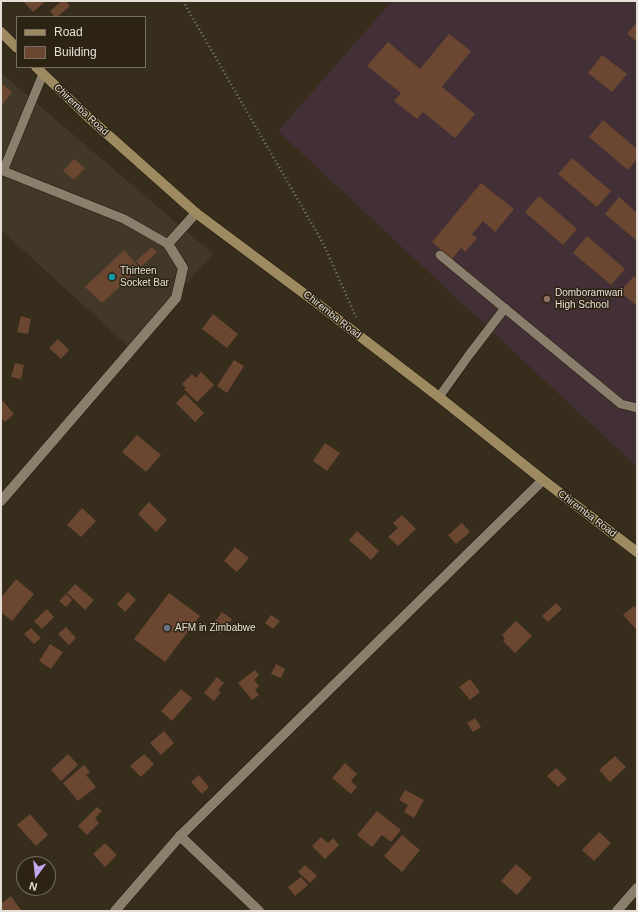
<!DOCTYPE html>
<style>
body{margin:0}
#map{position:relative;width:638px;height:912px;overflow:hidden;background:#362d1d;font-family:Arial,sans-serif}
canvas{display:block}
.frame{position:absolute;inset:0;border:2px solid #e5dfd5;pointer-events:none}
.legend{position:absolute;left:16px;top:16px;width:130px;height:52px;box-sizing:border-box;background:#2c2313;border:1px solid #766e61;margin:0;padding:5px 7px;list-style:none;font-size:12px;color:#e5dfd5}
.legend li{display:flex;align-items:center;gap:8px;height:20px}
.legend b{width:20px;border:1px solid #766e61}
.north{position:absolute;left:16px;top:856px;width:40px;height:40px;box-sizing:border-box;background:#2c2313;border:1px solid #766e61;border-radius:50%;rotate:195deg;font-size:11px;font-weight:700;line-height:16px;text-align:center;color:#e5dfd5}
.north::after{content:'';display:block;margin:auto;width:14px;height:18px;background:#c5a6f1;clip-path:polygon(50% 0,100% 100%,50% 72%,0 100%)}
</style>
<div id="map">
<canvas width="638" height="912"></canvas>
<div class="frame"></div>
<ul class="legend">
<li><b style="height:5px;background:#9d8a60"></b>Road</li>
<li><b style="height:11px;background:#6b4731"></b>Building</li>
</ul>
<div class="north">N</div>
</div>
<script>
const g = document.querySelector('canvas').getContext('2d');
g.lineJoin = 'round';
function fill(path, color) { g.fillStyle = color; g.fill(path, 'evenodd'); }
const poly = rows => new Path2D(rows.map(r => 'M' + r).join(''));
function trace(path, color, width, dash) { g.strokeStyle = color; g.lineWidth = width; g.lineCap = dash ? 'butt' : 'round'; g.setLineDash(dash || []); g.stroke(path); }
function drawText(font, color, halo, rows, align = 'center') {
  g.font = font + ' Arial,sans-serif'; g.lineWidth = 3; g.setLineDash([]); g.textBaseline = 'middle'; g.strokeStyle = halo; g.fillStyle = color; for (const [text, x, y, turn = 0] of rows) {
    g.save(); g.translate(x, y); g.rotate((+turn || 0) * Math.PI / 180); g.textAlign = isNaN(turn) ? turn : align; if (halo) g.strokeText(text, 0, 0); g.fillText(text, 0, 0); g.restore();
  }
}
const commercial = poly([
 [1,73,213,254,129,347,1,230]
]);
const education = poly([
 [392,1,637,1,637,467,278,131]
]);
const building = poly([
 [23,1,46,1,33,12],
 [62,1,65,1,70,6,57,17,55,17,50,11],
 [637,22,637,42,627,34],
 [449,34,471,51,442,87,475,114,455,138,423,112,417,119,394,101,401,93,367,66,388,42,420,69],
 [602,55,627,74,612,92,588,73],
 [1,83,12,92,2,105,1,104],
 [603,120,637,149,637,159,628,170,589,137],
 [572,158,611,191,597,207,558,174],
 [74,159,85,168,74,180,63,171],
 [481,183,514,209,495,232,483,221,472,234,477,238,465,252,461,248,452,259,432,242],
 [539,196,577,229,563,245,525,212],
 [619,197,637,213,637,241,605,214],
 [587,236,625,269,611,285,573,253],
 [152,247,157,252,141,267,136,261],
 [124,250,140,268,102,303,85,287],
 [634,276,637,278,637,306,620,292],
 [213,314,238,334,227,348,202,329],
 [21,316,31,319,28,334,17,332],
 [58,339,69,350,61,359,49,348],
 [234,360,244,366,227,393,217,386],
 [15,363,24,365,21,379,11,377],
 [201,372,214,385,197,402,184,389,186,388,182,384,192,374,196,378],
 [185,394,204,413,195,422,176,403],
 [3,401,14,414,5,422,1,417,1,402],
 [137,435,161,455,146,472,122,452],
 [325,443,340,453,327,471,313,461],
 [149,502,167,520,156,532,138,514],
 [82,508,96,521,81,537,67,525],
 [402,515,416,529,398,546,388,537,398,528,393,523],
 [462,523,470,532,456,544,448,535],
 [357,531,379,551,371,560,349,540],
 [235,547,249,558,237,572,224,561],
 [16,579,34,594,12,621,1,612,1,598],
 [75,584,94,600,85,610,67,593],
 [128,592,136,600,125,612,117,604],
 [169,593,200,616,165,662,134,639],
 [66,594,72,600,66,607,59,601],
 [556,603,562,609,548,622,542,616],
 [634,606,637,609,637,630,623,615],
 [47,609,54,617,42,629,34,621],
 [222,612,232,619,221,634,211,627],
 [271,615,280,621,273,629,265,623],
 [516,621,532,636,515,653,503,641,505,639,502,635],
 [66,627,76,638,69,645,58,634],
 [31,628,41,638,34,644,24,634],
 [50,644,63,652,51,669,39,661],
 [276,664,285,669,281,678,271,674],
 [255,670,259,675,254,680,259,686,255,690,259,695,252,700,238,683],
 [217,677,224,683,218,690,221,692,214,701,204,693],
 [470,679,480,692,470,700,459,687],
 [181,689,192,698,172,721,161,711],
 [475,718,481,727,473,732,467,723],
 [164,731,174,743,161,755,150,743],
 [68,754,78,765,61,781,51,770],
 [144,754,154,764,141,777,130,766],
 [615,756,626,767,610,782,599,770],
 [345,763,357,774,351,781,357,787,351,794,332,778],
 [84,765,90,772,86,775,96,787,78,801,63,783],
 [556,768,567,779,558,787,547,776],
 [199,775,209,787,202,794,191,782],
 [405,790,424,800,414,818,404,812,408,805,399,800],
 [97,807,102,811,95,818,99,823,87,835,78,826],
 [377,811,401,830,391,842,382,835,372,847,357,835],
 [30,814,48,835,36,846,17,825],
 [599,832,611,843,594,861,582,850],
 [402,835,420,850,402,872,384,856],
 [321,837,328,843,333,838,339,845,325,859,312,846],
 [105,843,117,855,105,867,93,854],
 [516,864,532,878,517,895,501,881],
 [305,865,317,876,310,883,298,872],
 [301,877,308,885,295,896,288,887],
 [11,896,21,910,20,911,1,911,1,904]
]);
const path = poly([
 [183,1,323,243,356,317]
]);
const service = poly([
 [1,170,124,219,168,244],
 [3,171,43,74],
 [440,255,621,404,637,408],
 [439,397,469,355,505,308]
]);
const minor = poly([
 [1,501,176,298,183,268,168,244,196,213],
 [180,836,259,911],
 [617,911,637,888]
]);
const tertiary = poly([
 [115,911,180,836,543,480]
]);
const secondary = poly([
 [1,32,17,48],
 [36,67,88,117,196,213,314,301,439,397,543,480,637,552]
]);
const markers = [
 [112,277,4,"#0f9aa8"],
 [547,299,4,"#8d6e63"],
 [167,628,4,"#6b7280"]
];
const streetNames = [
 ["Chiremba Road",81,110,43],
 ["Chiremba Road",332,315,38],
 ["Chiremba Road",587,514,37]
];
const poiNames = [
 ["Thirteen",120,271],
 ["Socket Bar",120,283],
 ["Domboramwari",555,293],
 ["High School",555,305],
 ["AFM in Zimbabwe",175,628]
];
fill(commercial, '#413828');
fill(education, '#433036');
fill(building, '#6b4731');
trace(service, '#1e1506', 10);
trace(minor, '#1e1506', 11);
trace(tertiary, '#1e1506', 11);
trace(secondary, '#1e1506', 11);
trace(path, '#837c6e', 2.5, [1, 3]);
trace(service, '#8a7f6d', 9);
trace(minor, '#8a7f6d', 10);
trace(tertiary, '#8a7f6d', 10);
trace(secondary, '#9d8a60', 10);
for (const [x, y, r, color] of markers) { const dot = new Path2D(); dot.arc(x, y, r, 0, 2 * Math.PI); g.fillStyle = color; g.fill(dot); trace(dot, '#2c2313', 1.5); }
drawText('10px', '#e5dfd5', '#2c2313', streetNames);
drawText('10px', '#e5dfd5', '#2c2313', poiNames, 'left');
</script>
